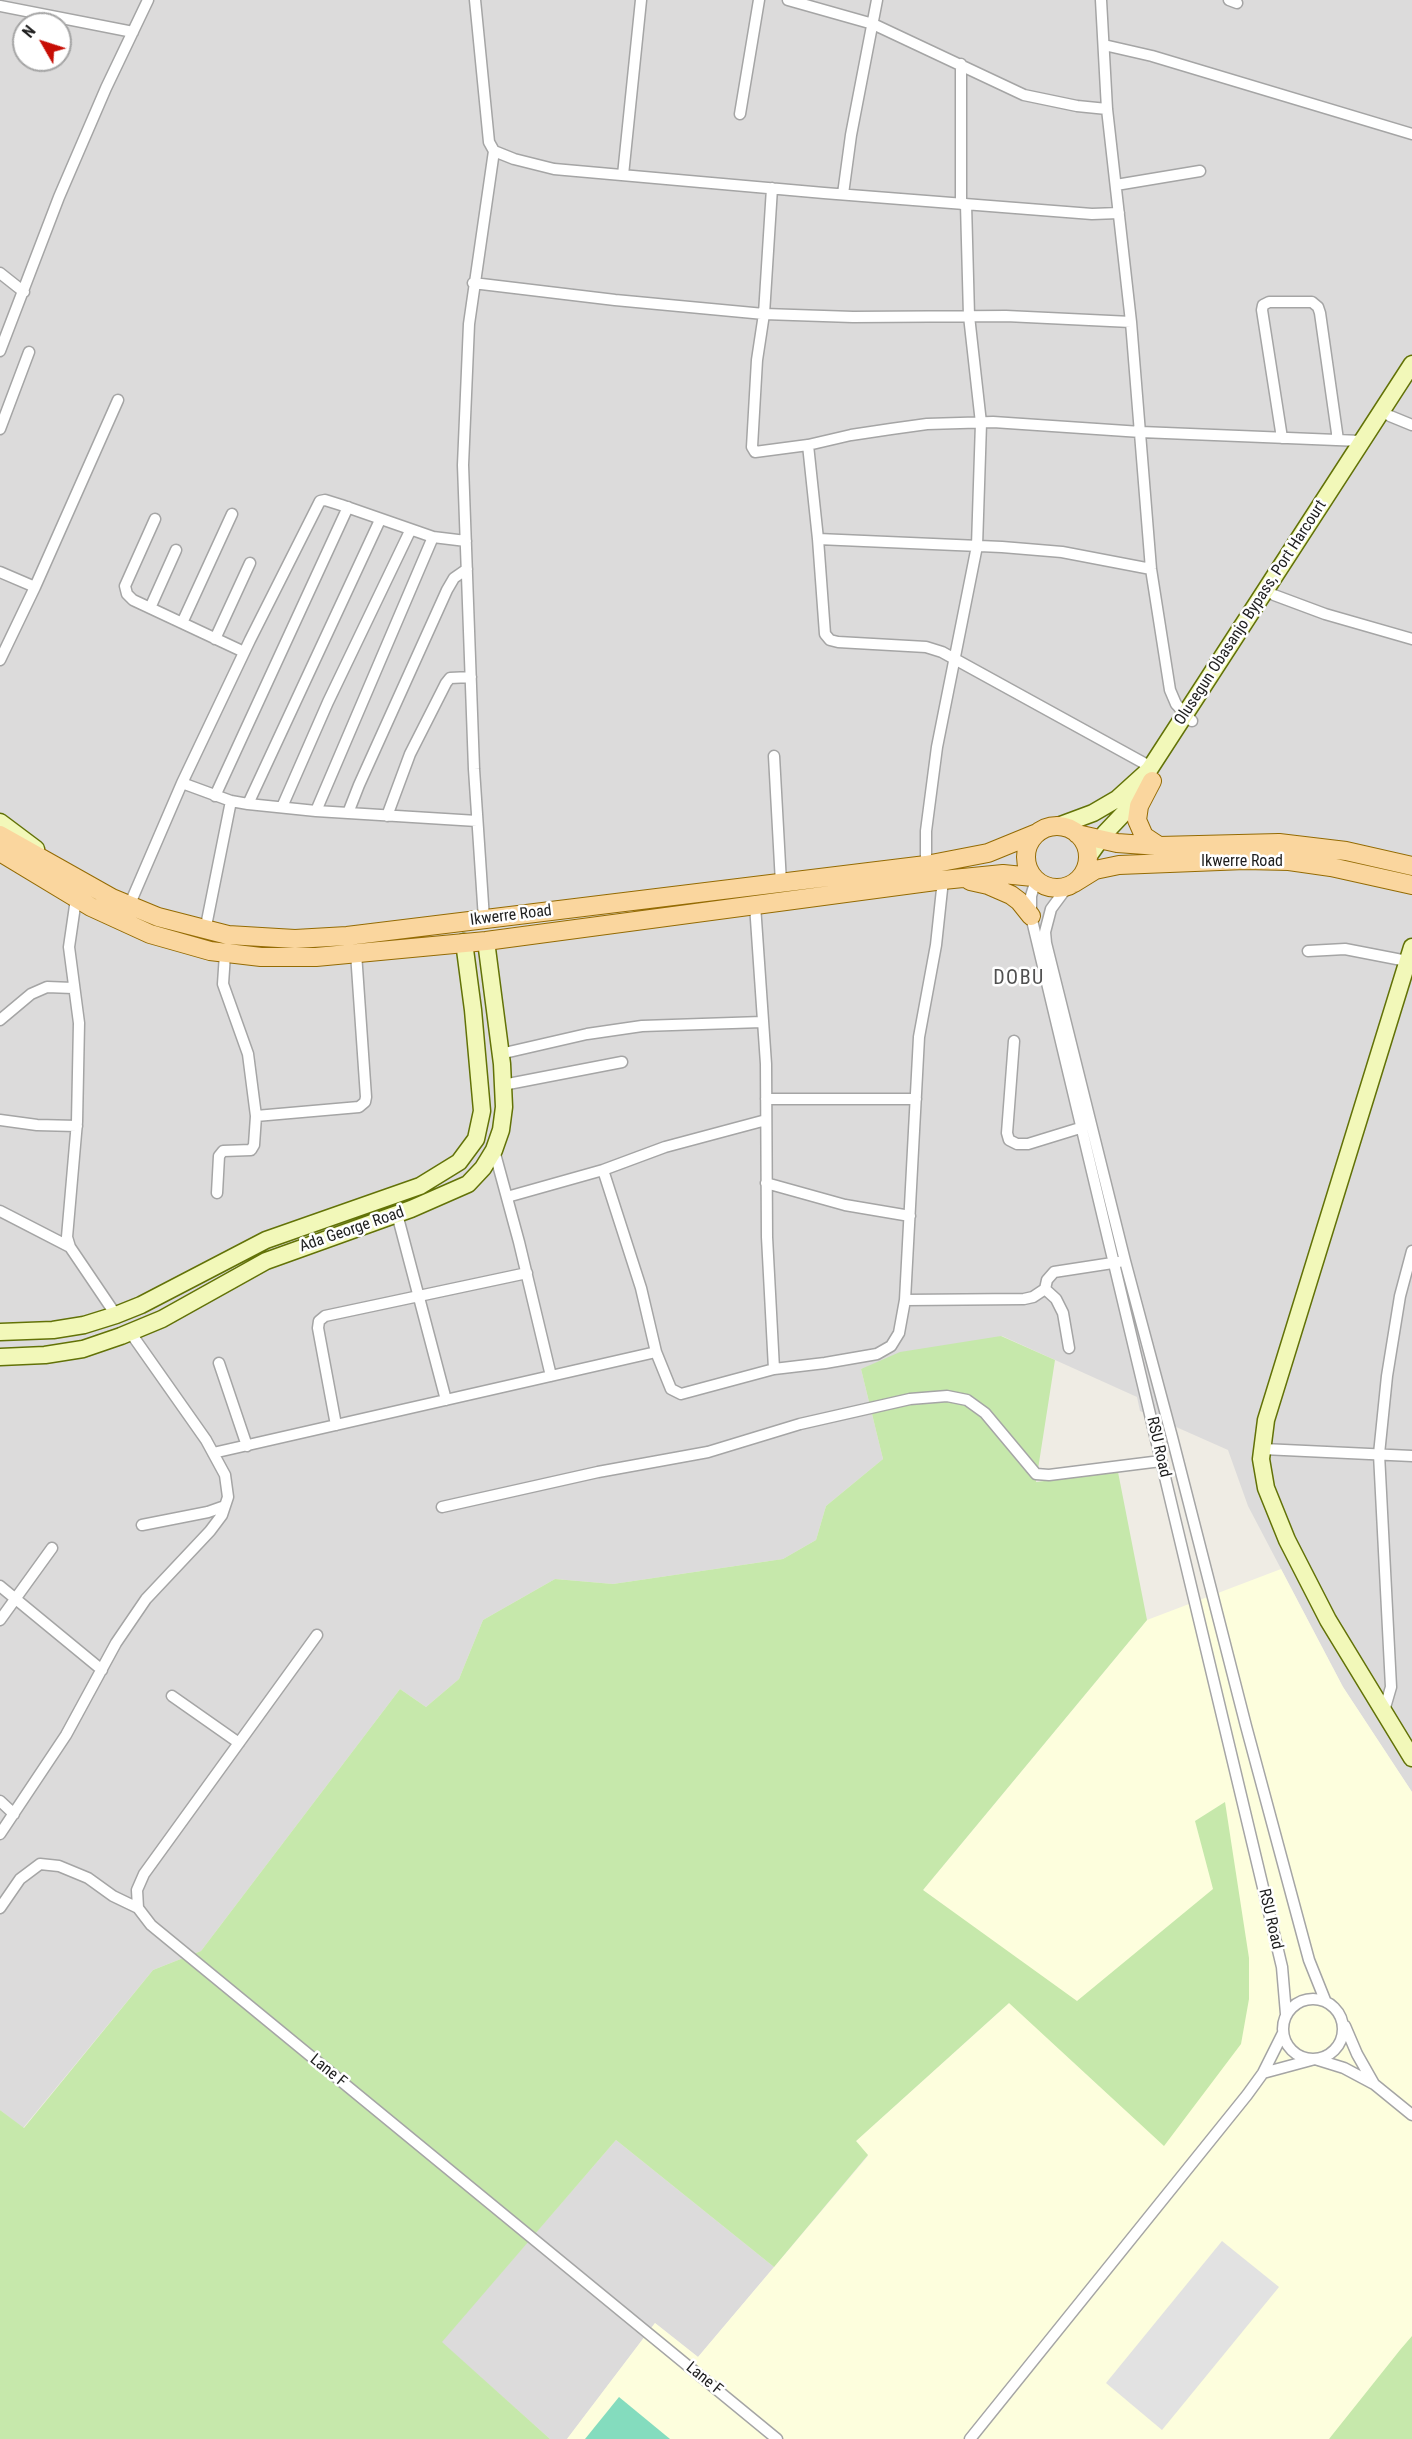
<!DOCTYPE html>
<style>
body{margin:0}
#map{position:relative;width:1412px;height:2439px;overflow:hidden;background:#efece4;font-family:"Roboto Condensed",sans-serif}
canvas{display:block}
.north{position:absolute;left:12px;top:12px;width:60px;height:60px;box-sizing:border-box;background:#fff;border:2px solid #a5a5a5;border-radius:50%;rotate:309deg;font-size:16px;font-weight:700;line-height:24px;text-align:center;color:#1e1e1e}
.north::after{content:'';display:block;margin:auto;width:21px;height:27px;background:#c70e05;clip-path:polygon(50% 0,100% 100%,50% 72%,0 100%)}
</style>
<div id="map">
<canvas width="1412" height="2439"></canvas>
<div class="north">N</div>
</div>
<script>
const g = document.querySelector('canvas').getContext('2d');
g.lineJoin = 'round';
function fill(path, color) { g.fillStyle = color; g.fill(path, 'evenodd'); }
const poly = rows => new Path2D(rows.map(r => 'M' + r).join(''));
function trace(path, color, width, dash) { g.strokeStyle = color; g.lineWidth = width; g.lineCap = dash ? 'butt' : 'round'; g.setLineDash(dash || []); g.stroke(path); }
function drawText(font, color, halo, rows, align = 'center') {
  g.font = font + ' "Roboto Condensed",sans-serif'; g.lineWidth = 5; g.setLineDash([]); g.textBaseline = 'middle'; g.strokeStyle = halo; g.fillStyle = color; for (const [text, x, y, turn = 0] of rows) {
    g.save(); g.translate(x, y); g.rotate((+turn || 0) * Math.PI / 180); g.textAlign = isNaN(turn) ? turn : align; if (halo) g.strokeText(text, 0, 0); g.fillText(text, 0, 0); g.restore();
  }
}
const residential = poly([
 [0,0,1412,0,1412,1792,1343,1687,1248,1506,1228,1450,1140,1411,1137,1397,1002,1336,861,1369,883,1459,826,1506,816,1540,783,1559,613,1584,555,1579,483,1620,459,1679,426,1707,400,1689,201,1951,153,1970,23,2128,0,2110],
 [24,24,60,24,60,60,24,60],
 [616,2140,774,2267,698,2357,655,2323,567,2439,550,2439,441,2342]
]);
const education = poly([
 [1281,1569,1343,1687,1412,1792,1412,2439,567,2439,655,2323,698,2357,868,2156,856,2141,1039,1976,923,1890,1147,1620]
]);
const grass = poly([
 [1001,1336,1055,1360,1036,1482,1118,1472,1147,1620,923,1890,1077,2001,1213,1889,1195,1821,1225,1802,1249,1958,1249,1999,1241,2044,1164,2146,1009,2003,856,2141,868,2155,774,2267,616,2140,442,2342,550,2439,0,2439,0,2110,24,2128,153,1970,201,1951,400,1689,426,1707,459,1679,483,1620,555,1579,613,1584,783,1559,816,1540,826,1506,883,1459,861,1369,900,1352],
 [1412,2336,1412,2439,1329,2439,1400,2350]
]);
const pitch = poly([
 [619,2397,670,2439,585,2439]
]);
const parking = poly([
 [1222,2241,1279,2287,1162,2430,1106,2383]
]);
const street = poly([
 [475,0,489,142,494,151,514,159,554,169,824,193,1092,214,1119,213],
 [788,0,873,24,1024,95,1077,106,1107,109],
 [1101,0,1107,109,1131,322,1151,569,1170,690,1176,704,1192,721],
 [1229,0,1237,3],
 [0,6,133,32],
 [1104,45,1152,56,1412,134],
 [961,64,961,204],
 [740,114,759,0],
 [623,175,641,0],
 [1116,185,1200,171],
 [772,188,764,314,757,360,752,447,755,452,808,445,851,435,891,429,927,424,993,422,1141,432,1361,441],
 [843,194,851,135,877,0],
 [0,273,24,292],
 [473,283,615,300,764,314,853,317,1006,316,1131,322],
 [0,351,59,197,106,88,148,0],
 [1390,416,1412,425],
 [0,429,29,352],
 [1282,438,1262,310,1263,305,1269,302,1312,302,1318,307,1320,313,1338,440],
 [808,445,818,539,825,634,830,640,838,642,926,647,942,652,1151,767],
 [155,519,125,586,127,594,133,600,244,652],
 [818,539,1002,547,1062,552,1151,569],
 [0,572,35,587],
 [1274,595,1325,614,1412,639],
 [150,608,176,550],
 [182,623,232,514],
 [215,639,250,563],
 [0,660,35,587,118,400],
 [774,756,781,883],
 [182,783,231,801,248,804,316,811,477,821],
 [215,796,348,507],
 [248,804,380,520],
 [282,807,328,702,410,531],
 [316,811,433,537],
 [348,813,359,785,447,590,454,578,467,569],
 [387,816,410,754,446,683,450,678,471,677],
 [926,865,926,831,937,747,977,546,981,423,969,316,966,204],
 [1036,880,1031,896,1031,916,1282,1967,1286,2014],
 [1068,886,1051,909,1045,932,1046,943,1125,1261,1172,1437,1246,1726,1309,1960,1325,2000],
 [76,899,69,947,79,1023,77,1122,67,1237,70,1247,116,1315],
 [755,905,766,1064,767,1237,774,1369],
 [129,906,182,783,250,640,320,501,325,500,341,505,433,537,466,541],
 [484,919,474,769,463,465,469,324,494,151],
 [205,931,231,801],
 [1308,951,1345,949,1407,961],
 [0,1020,31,994,47,987,73,988],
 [1014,1041,1007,1133,1009,1140,1017,1144,1028,1144,1080,1128],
 [500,1054,587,1034,642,1026,762,1022],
 [503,1085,622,1062],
 [766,1099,916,1099],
 [256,1116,359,1107,365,1102,366,1097,356,953],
 [0,1120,37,1125,77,1126],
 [494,1150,519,1242,551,1376],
 [603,1170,641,1288,656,1352,671,1389,681,1394,774,1369,825,1363,877,1354,891,1346,899,1333,905,1300,919,1037,936,945,943,880],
 [766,1183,845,1205,910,1216],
 [217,1193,219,1156,223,1151,251,1150,254,1145,256,1116,248,1054,223,984,225,954],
 [507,1197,603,1170,665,1147,766,1120],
 [0,1211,70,1247],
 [397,1214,446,1400],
 [1045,1289,1056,1299,1063,1313,1069,1348],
 [905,1300,1024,1299,1033,1297,1045,1289,1047,1280,1054,1272,1119,1262],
 [219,1363,247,1446],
 [336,1425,318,1328,319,1321,325,1316,527,1273],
 [1263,1449,1412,1456],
 [213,1453,656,1352],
 [442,1507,598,1472,708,1452,800,1424,910,1399,947,1396,967,1400,985,1413,1036,1474,1049,1475,1161,1461],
 [142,1525,208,1512,225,1506],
 [0,1586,102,1670],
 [0,1620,52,1548],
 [317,1635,144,1874,137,1890,138,1908,151,1925,777,2439],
 [172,1696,239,1743],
 [1384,1711,1391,1687,1379,1454,1387,1376,1400,1296,1412,1251],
 [0,1801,14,1814],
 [0,1834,66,1735,116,1643,146,1599,210,1531,222,1515,228,1497,225,1475,206,1440,130,1332],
 [0,1908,20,1879,40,1864,59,1866,88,1878,113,1896,138,1908],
 '1283 2029a30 30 0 1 1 60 0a30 30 0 1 1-60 0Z',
 [1345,2026,1357,2054,1374,2084],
 [1263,2073,1315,2059,1344,2068,1374,2084,1412,2115],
 [970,2439,1247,2095,1263,2073,1283,2033]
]);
const secondary = poly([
 [0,822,36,849],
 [1058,826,1093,813,1117,799,1149,770,1412,364],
 [1088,857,1105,833,1144,792],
 [1412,947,1266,1420,1261,1459,1266,1488,1287,1540,1328,1620,1412,1758],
 [0,1332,53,1330,84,1325,116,1315,141,1305,266,1240,420,1186,459,1162,476,1139,482,1111,473,1010,464,942],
 [0,1357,45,1355,83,1349,121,1336,162,1319,266,1261,411,1209,468,1184,483,1168,494,1150,501,1130,504,1107,502,1064,486,941]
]);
const primary = poly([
 [1152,781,1139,806,1137,820,1144,836,1159,846],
 '1026 857a31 31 0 1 1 62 0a31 31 0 1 1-62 0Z',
 [1077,834,1117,843,1159,846,1279,843,1346,851,1412,866],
 [0,835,112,898,158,917,228,935,295,939,347,936,926,865,988,853,1037,833],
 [0,852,91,907,150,934,210,951,261,957,316,957,486,941,943,880,1003,874,1033,877],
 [970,881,988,885,1011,895,1019,901,1031,916],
 [1074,883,1095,870,1119,865,1245,860,1289,861,1331,867,1412,885]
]);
const streetNames = [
 ["Olusegun Obasanjo Bypass, Port Harcourt",1251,613,-57],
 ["Ikwerre Road",1242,862],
 ["Ikwerre Road",511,916,-7],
 ["Ada George Road",352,1230,-19],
 ["RSU Road",1158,1447,77],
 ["RSU Road",1270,1919,77],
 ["Lane F",328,2071,39],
 ["Lane F",704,2379,39]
];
const quarterNames = [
 ["DOBU",1019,979]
];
fill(residential, '#dcdbdb');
fill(education, '#fdfedd');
fill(grass, '#c6e8ab');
fill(pitch, '#84dcbe');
fill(parking, '#e2e2e2');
trace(street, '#a5a5a5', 13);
trace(secondary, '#627207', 19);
trace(primary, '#946b03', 20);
trace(street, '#fff', 10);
trace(secondary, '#f2f8b9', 16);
trace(primary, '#fad69e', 18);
drawText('16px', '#1e1e1e', '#fff', streetNames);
g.letterSpacing = '1.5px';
drawText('20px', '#515151', '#fff', quarterNames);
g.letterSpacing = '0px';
</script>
